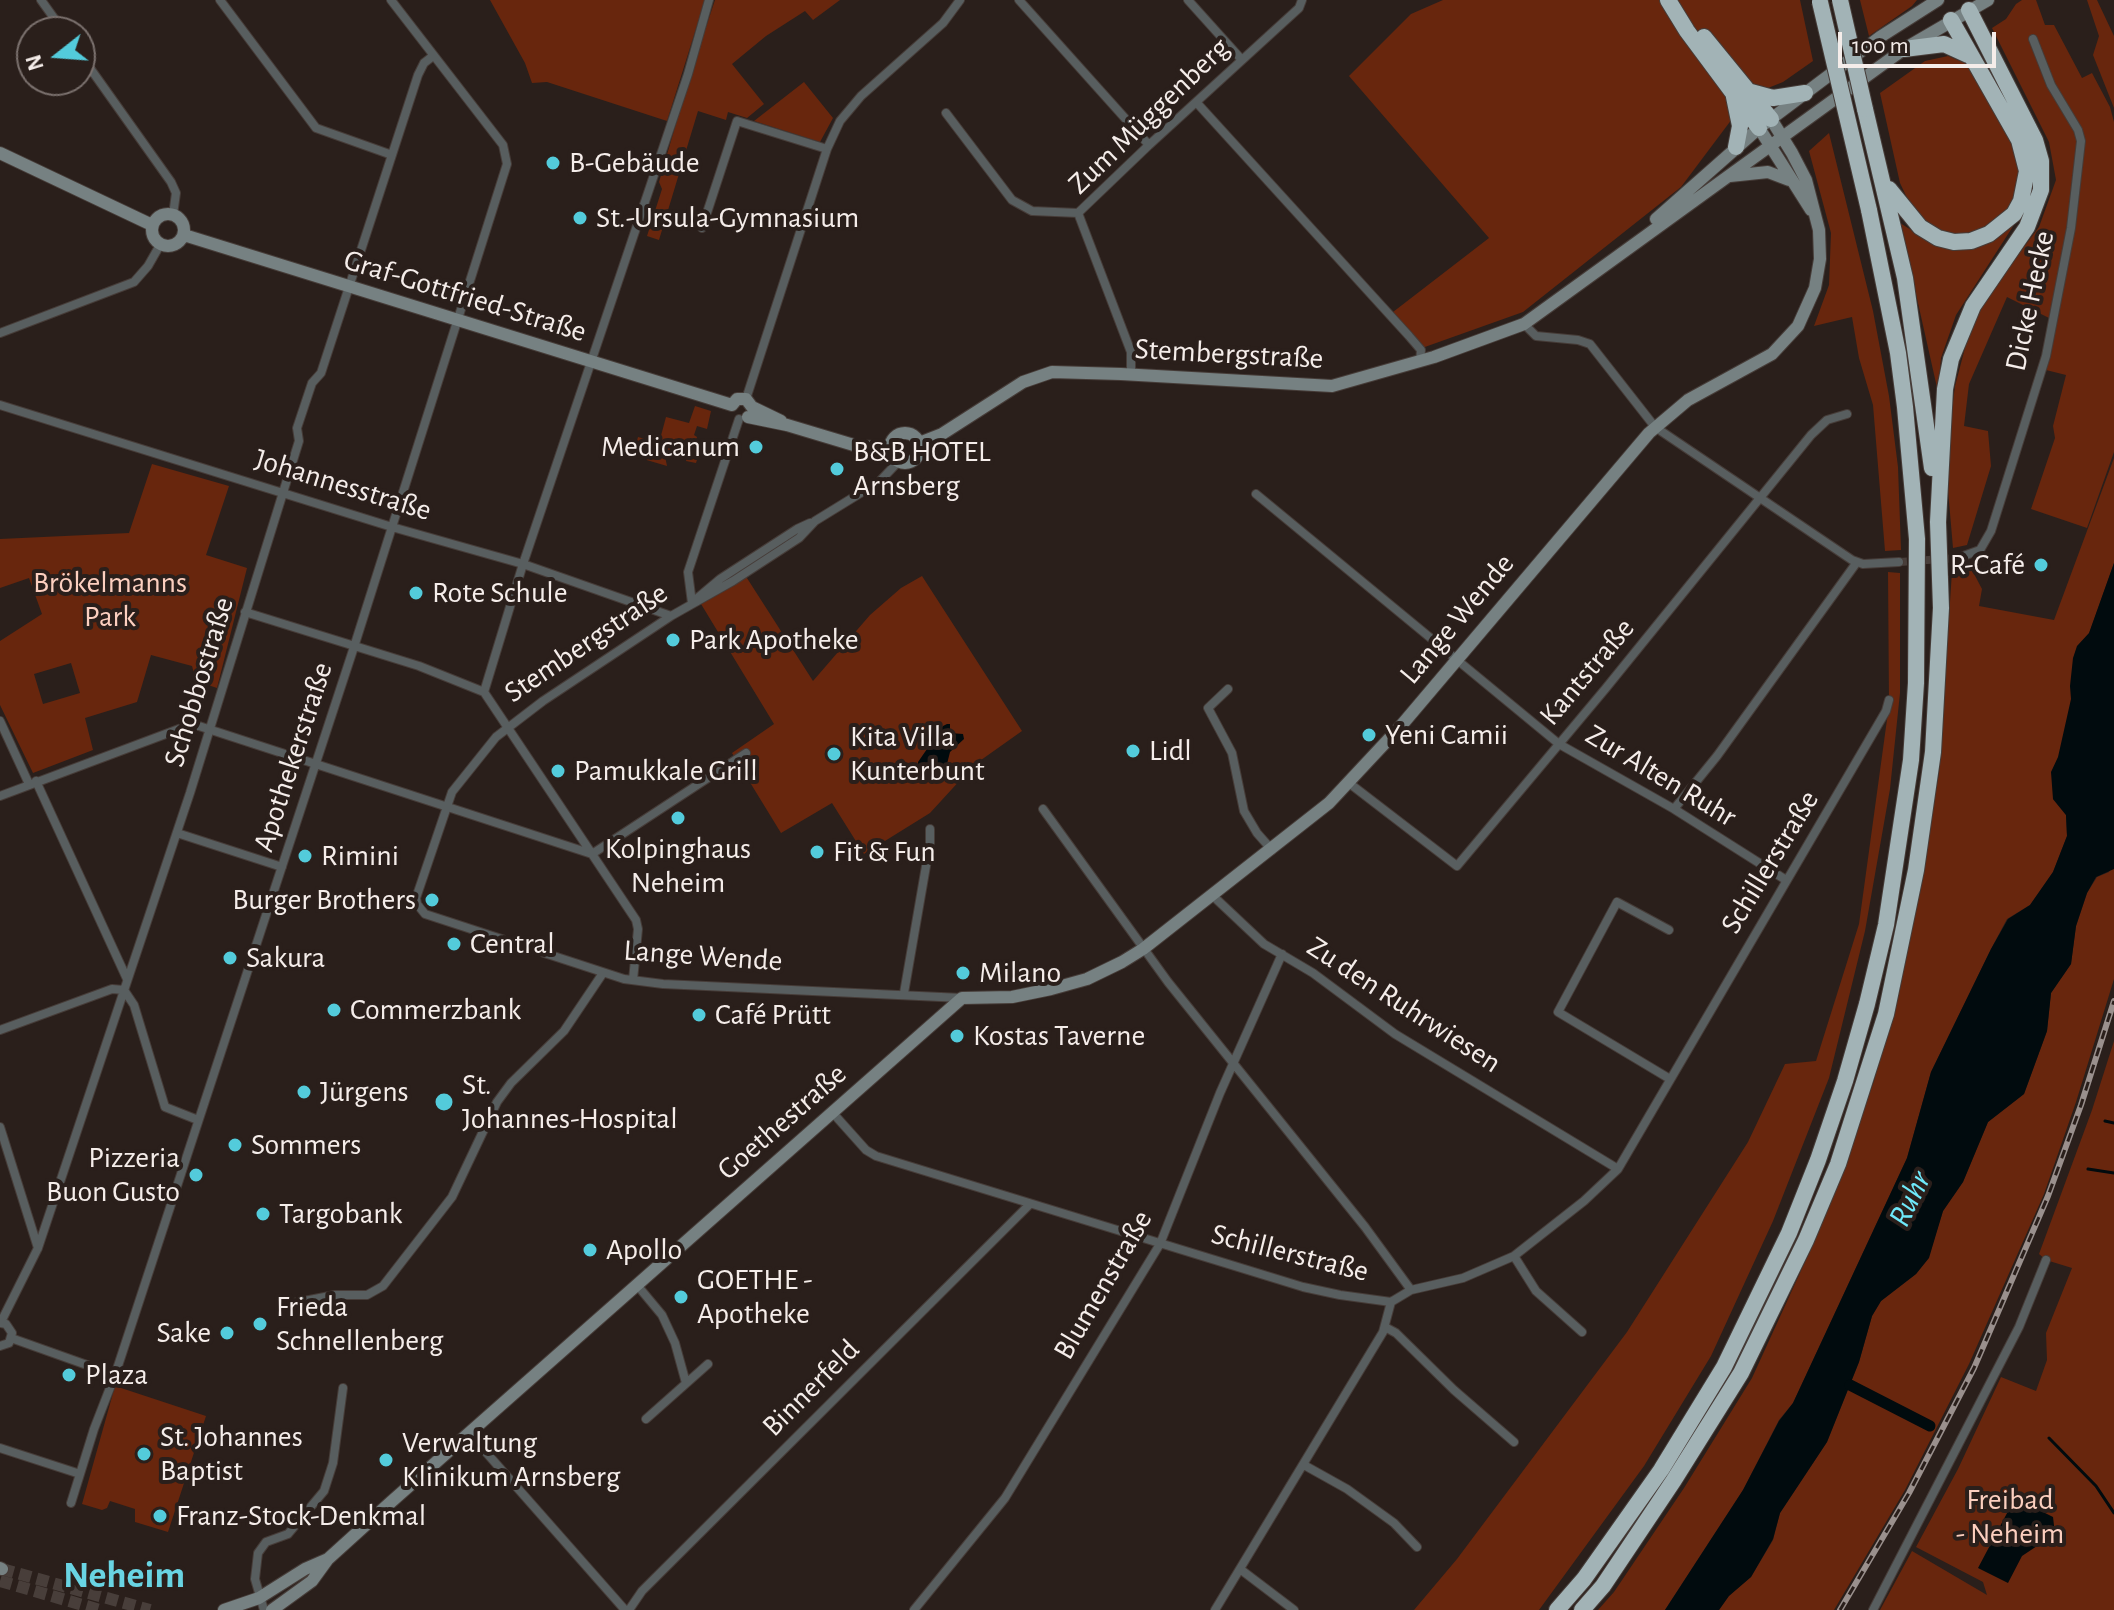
<!DOCTYPE html>
<meta charset="utf-8">
<style>
body{margin:0}
#map{position:relative;width:2114px;height:1610px;overflow:hidden;background:#2a1f1b;font-family:"Alegreya Sans",sans-serif}
canvas{display:block}
.north{position:absolute;left:16px;top:16px;width:80px;height:80px;box-sizing:border-box;background:#2a1f1b;border:2px solid #7b716e;border-radius:50%;rotate:253deg;font-size:22px;font-weight:700;line-height:32px;text-align:center;color:#f5edea}
.north::after{content:'';display:block;margin:auto;width:28px;height:36px;background:#53cbdb;clip-path:polygon(50% 0,100% 100%,50% 72%,0 100%)}
.scale{position:absolute;left:1838px;top:32px;width:158px;height:36px;box-sizing:border-box;border:4px solid #f5edea;border-top:0;padding-left:10px;font-size:24px;line-height:28px;white-space:nowrap;color:#f5edea;-webkit-text-stroke:6px #2a1f1b;paint-order:stroke}
</style>
<div id="map">
<canvas width="2114" height="1610"></canvas>
<div class="north">N</div>
<div class="scale">100 m</div>
</div>
<script>
const g = document.querySelector('canvas').getContext('2d');
g.lineJoin = 'round';
function fill(path, color) { g.fillStyle = color; g.fill(path, 'evenodd'); }
const poly = rows => new Path2D(rows.map(r => 'M' + r).join(''));
function trace(path, color, width, dash) { g.strokeStyle = color; g.lineWidth = width; g.lineCap = dash ? 'butt' : 'round'; g.setLineDash(dash || []); g.stroke(path); }
function drawText(font, color, halo, rows, align = 'center') {
  g.font = font + ' "Alegreya Sans",sans-serif'; g.lineWidth = 8; g.setLineDash([]); g.textBaseline = 'middle'; g.strokeStyle = halo; g.fillStyle = color; for (const [text, x, y, turn = 0] of rows) {
    g.save(); g.translate(x, y); g.rotate((+turn || 0) * Math.PI / 180); g.textAlign = isNaN(turn) ? turn : align; if (halo) g.strokeText(text, 0, 0); g.fillText(text, 0, 0); g.restore();
  }
}
const green = poly([
 [490,0,705,0,667,121,547,82,532,83,525,63],
 [715,0,840,0,813,20,805,11,766,36,732,64,764,104,747,118,728,112,726,120,698,111,659,240,647,236,662,189,659,182,691,72],
 [1443,0,1800,0,1813,61,1783,82,1763,90,1732,119,1681,187,1523,312,1422,348,1393,312,1489,238,1349,76,1411,14],
 [1917,0,1912,6,1869,36,1860,0],
 [2022,0,2036,0,2045,25,2054,25,2082,78,2092,73,2110,107,2114,122,2114,452,2087,528,2031,509,2055,438,2053,426,2066,375,2046,370,2051,351,2049,318,2007,297,1969,384,1964,426,1988,431,1991,466,1967,545,1953,548,1948,490,1949,433,1955,386,1970,329,1992,289,2039,227,2056,180,2049,142,1992,28,2006,19,2016,4],
 [2087,0,2097,0,2114,36,2114,108,2093,55,2099,36],
 [1948,56,1960,61,1963,58,2010,134,2020,165,2016,200,1997,223,1971,234,1947,234,1923,220,1909,202,1900,183,1880,93,1925,61],
 [804,82,833,118,820,142,754,121],
 [1829,133,1873,311,1889,396,1898,467,1901,550,1885,551,1873,405,1859,358,1852,317,1814,326,1829,285,1831,233,1809,151],
 [2019,217,1956,315,1941,358,1938,392,1900,223,1937,246,1963,249],
 [695,406,711,411,707,429,697,426,694,435,697,437,694,448,700,450,696,463,686,461,688,453,677,449,673,457,665,456,667,466,633,456,638,437,659,443,666,417,689,423],
 [2114,458,2114,563,2089,634,2053,799,2066,815,2067,836,2053,872,2030,905,2007,919,1991,949,1931,1072,1907,1158,1793,1403,1779,1420,1743,1490,1665,1610,1598,1610,1614,1592,1684,1488,1752,1378,1815,1240,1874,1081,1912,927,1939,773,1952,571,1972,570,1982,589,1979,606,2054,620],
 [152,464,229,486,206,555,247,568,217,688,196,681,192,666,151,655,137,702,85,718,93,750,33,773,0,705,0,641,42,614,29,578,0,588,0,539,129,533],
 [71,663,80,693,43,704,34,674],
 [1888,572,1900,573,1900,693,1890,789,1865,931,1829,1078,1773,1221,1711,1356,1644,1466,1539,1610,1414,1610,1457,1559,1627,1332,1748,1142,1785,1064,1816,1061,1859,924,1889,705],
 [745,575,813,681,870,615,901,588,922,576,1022,731,974,765,930,813,864,854,832,803,781,833,732,753,774,724,701,604],
 [2114,860,2114,979,2076,1102,2044,1194,1969,1364,1905,1490,1834,1610,1719,1610,1728,1596,1751,1577,1773,1540,1780,1513,1827,1442,1859,1362,1872,1316,1881,1301,1916,1274,1928,1258,1943,1211,1963,1182,1988,1122,2024,1094,2047,1031,2051,993,2071,964,2076,926,2087,893,2097,877,2109,872],
 [2114,1041,2114,1610,1880,1610,1912,1551,1987,1595,1983,1582,1916,1547,1958,1469,2001,1377,2036,1391,2047,1360,2046,1333,2072,1268,2046,1260,2039,1254,2092,1110],
 [115,1386,206,1416,168,1532,135,1522,135,1509,110,1501,107,1508,102,1510,82,1504]
]);
const water = poly([
 [2114,563,2114,869,2096,877,2087,893,2076,926,2071,964,2051,993,2047,1031,2024,1094,1988,1122,1963,1182,1943,1211,1929,1258,1916,1274,1881,1301,1872,1316,1859,1362,1827,1442,1780,1513,1773,1539,1751,1577,1729,1596,1719,1610,1665,1610,1743,1490,1779,1421,1793,1403,1907,1158,1931,1072,1991,949,2008,919,2030,905,2053,872,2067,836,2066,815,2053,799,2051,772,2058,757,2071,699,2070,686,2073,658,2077,646,2089,633],
 [947,724,950,724,950,733,963,734,964,739,950,752,946,768,939,775,923,780,919,774,918,762,943,726],
 [2015,1498,2053,1517,2055,1534,2022,1556,2008,1583,1978,1568]
]);
const stream = poly([
 [2105,1121,2114,1123],
 [2088,1169,2114,1173],
 [2049,1438,2096,1486,2114,1513]
]);
const canal = poly([
 [1850,1385,1930,1426]
]);
const streetTunnel = poly([
 [1899,562,1958,558]
]);
const secondaryTunnel = poly([
 [2,1569,150,1610],
 [0,1581,100,1610]
]);
const street = poly([
 [41,0,64,32],
 [220,0,316,128,392,155],
 [1019,0,1149,145],
 [1188,0,1242,60],
 [80,54,171,182,176,193,173,215],
 [1197,103,1409,336,1421,350,1420,362],
 [946,113,1012,200,1032,211,1078,213],
 [702,228,737,121,827,149],
 [1524,324,1536,336,1578,340,1590,344,1655,427,1852,560,1863,564,1899,562],
 [0,333,134,282,148,266,160,245],
 [1131,374,1131,352,1078,213,1149,145,1299,8,1302,0],
 [746,399,827,149,840,121,861,96,943,23,960,0],
 [0,405,392,527,523,564,671,616],
 [898,462,880,481,815,521,799,538,733,581,671,616,543,701,496,737,452,792,416,898,417,904,425,914,624,979,663,984,962,998],
 [1256,494,1559,744,1674,809,1786,880],
 [1958,558,1980,550,1991,531,2046,356,2071,228,2081,141,2078,130,2051,85,2033,39],
 [695,600,720,579,797,529,810,523],
 [692,603,688,572,739,419],
 [245,612,419,666,484,692,636,920,638,929,633,980],
 [1228,689,1208,708,1232,753,1244,811,1257,833,1272,850],
 [484,692,523,564,688,74,709,0],
 [0,721,29,784],
 [36,781,127,979],
 [1349,783,1457,866,1606,688,1811,435,1827,420,1847,414],
 [0,796,187,726,199,726,592,854],
 [1043,809,1168,982,1365,1227,1411,1290],
 [1674,809,1717,756,1857,562],
 [177,833,282,867],
 [592,854,746,753],
 [1212,895,1264,944,1313,973,1395,1034,1618,1169],
 [1669,930,1617,902,1558,1012,1670,1079],
 [124,990,134,1005,165,1107,198,1120],
 [904,993,930,843,930,829],
 [0,1030,112,989,124,990],
 [832,1112,866,1150,876,1156,1303,1287,1340,1295,1391,1302,1411,1290,1463,1278,1514,1256,1584,1201,1618,1169,1886,711,1889,700],
 [0,1127,38,1248],
 [1514,1256,1536,1291,1582,1332],
 [637,1285,662,1315,675,1343,686,1383],
 [294,1303,335,1295,367,1295,383,1286,452,1197,497,1102,511,1083,564,1031,603,973],
 [1,1322,38,1248,190,793,299,441,297,428,312,383,321,373,418,75,424,63,433,56],
 [0,1323,6,1324,12,1333,9,1343,0,1346],
 [1385,1327,1396,1333,1454,1390,1514,1442],
 [11,1338,115,1375],
 [646,1419,708,1364],
 [469,1433,625,1610],
 [0,1448,80,1474],
 [1304,1465,1347,1489,1394,1523,1417,1547],
 [71,1503,94,1429,115,1375,354,647,507,164,503,145,391,0],
 [1240,1569,1294,1610],
 [264,1610,255,1579,258,1553,266,1542,288,1534,324,1491,333,1463,343,1388],
 [629,1610,642,1591,1030,1204],
 [914,1610,1005,1498,1160,1244,1220,1093,1282,954],
 [1215,1610,1383,1332,1391,1302],
 [1873,1610,2019,1327,2046,1260]
]);
const secondary = poly([
 [1759,128,1811,210],
 [0,153,152,225],
 [1730,176,1768,172,1789,180],
 '152 230a16 16 0 1 1 32 0a16 16 0 1 1-32 0Z',
 [1656,219,1759,128,1880,37,1938,0],
 [184,235,732,405],
 [732,405,737,399,746,399,752,407,781,421],
 [748,417,787,425,857,446,889,448],
 '890 448a15 15 0 1 1 30 0a15 15 0 1 1-30 0Z',
 [919,443,942,434,1023,382,1052,372,1121,374,1332,386,1434,357,1524,324,1904,49,1988,0],
 [0,1568,2,1569],
 [224,1610,259,1598,305,1569,328,1559],
 [272,1610,312,1581,328,1559,391,1502,962,998,1012,997,1051,989,1087,979,1122,962,1143,949,1329,803,1400,727,1649,433,1688,400,1772,354,1798,326,1815,288,1820,259,1819,230,1806,180,1792,153,1771,119]
]);
const highway = poly([
 [1668,0,1687,31,1759,128],
 [1704,37,1771,119],
 [1904,49,1944,44,1968,55],
 [1751,92,1773,98,1805,93],
 [1734,97,1740,126,1736,147],
 [1865,109,1905,278,1932,468],
 [1889,189,1920,227,1938,238,1954,242,1971,241,1989,234,2014,214,2021,201,2027,171,2019,140,1951,20],
 [1557,1610,1584,1579,1661,1470,1724,1367,1789,1233,1818,1160,1845,1081,1867,1004,1886,925,1911,760,1916,683,1917,539,1905,407,1898,353,1869,210],
 [1582,1610,1603,1586,1674,1480,1741,1373,1806,1240,1838,1164,1886,1014,1916,870,1933,752,1941,608,1938,522,1945,389,1951,359,1973,306,2027,227,2041,190,2041,161,2035,140,1969,10]
]);
const rail = poly([
 [1840,1610,1909,1493,1974,1368,2048,1196,2081,1105,2114,1001]
]);
const highwayBridge = poly([
 [1840,0,1865,109],
 [1820,2,1869,210]
]);
const markers = [
 [553,163,8,"#53cbdb"],
 [580,218,8,"#53cbdb"],
 [756,447,8,"#53cbdb"],
 [837,469,8,"#53cbdb"],
 [2041,565,8,"#53cbdb"],
 [416,593,8,"#53cbdb"],
 [673,640,8,"#53cbdb"],
 [1369,735,8,"#53cbdb"],
 [1133,751,8,"#53cbdb"],
 [834,754,8,"#53cbdb"],
 [558,771,8,"#53cbdb"],
 [678,818,8,"#53cbdb"],
 [817,852,8,"#53cbdb"],
 [305,856,8,"#53cbdb"],
 [432,900,8,"#53cbdb"],
 [454,944,8,"#53cbdb"],
 [230,958,8,"#53cbdb"],
 [963,973,8,"#53cbdb"],
 [334,1010,8,"#53cbdb"],
 [699,1015,8,"#53cbdb"],
 [957,1036,8,"#53cbdb"],
 [304,1092,8,"#53cbdb"],
 [444,1102,10,"#53cbdb"],
 [235,1145,8,"#53cbdb"],
 [196,1175,8,"#53cbdb"],
 [263,1214,8,"#53cbdb"],
 [590,1250,8,"#53cbdb"],
 [681,1297,8,"#53cbdb"],
 [260,1324,8,"#53cbdb"],
 [227,1333,8,"#53cbdb"],
 [69,1375,8,"#53cbdb"],
 [144,1454,8,"#53cbdb"],
 [386,1460,8,"#53cbdb"],
 [160,1516,8,"#53cbdb"]
];
const streetNames = [
 ["Zum Müggenberg",1149,116,-44],
 ["Graf-Gottfried-Straße",465,296,17],
 ["Dicke Hecke",2030,301,-78],
 ["Stembergstraße",1229,354,3],
 ["Johannesstraße",343,485,17],
 ["Lange Wende",1457,619,-50],
 ["Stembergstraße",586,643,-34],
 ["Kantstraße",1587,672,-50],
 ["Schobbostraße",199,682,-73],
 ["Apothekerstraße",293,757,-72],
 ["Zur Alten Ruhr",1661,776,31],
 ["Schillerstraße",1770,862,-59],
 ["Lange Wende",703,956,4],
 ["Zu den Ruhrwiesen",1404,1005,33],
 ["Goethestraße",782,1122,-41],
 ["Schillerstraße",1290,1253,14],
 ["Blumenstraße",1103,1285,-60],
 ["Binnerfeld",811,1388,-45]
];
const poiNames = [
 ["B-Gebäude",569,163],
 ["St.-Ursula-Gymnasium",596,218],
 ["Medicanum",740,447,"right"],
 ["B&B HOTEL",853,452],
 ["Arnsberg",853,486],
 ["R-Café",2025,565,"right"],
 ["Rote Schule",432,593],
 ["Park Apotheke",689,640],
 ["Yeni Camii",1385,735],
 ["Kita Villa",850,737],
 ["Kunterbunt",850,771],
 ["Lidl",1149,751],
 ["Pamukkale Grill",574,771],
 ["Kolpinghaus",678,849,"center"],
 ["Neheim",678,883,"center"],
 ["Fit & Fun",833,852],
 ["Rimini",321,856],
 ["Burger Brothers",416,900,"right"],
 ["Central",470,944],
 ["Sakura",246,958],
 ["Milano",979,973],
 ["Commerzbank",350,1010],
 ["Café Prütt",715,1015],
 ["Kostas Taverne",973,1036],
 ["St.",462,1085],
 ["Johannes-Hospital",462,1119],
 ["Jürgens",320,1092],
 ["Sommers",251,1145],
 ["Pizzeria",180,1158,"right"],
 ["Buon Gusto",180,1192,"right"],
 ["Targobank",279,1214],
 ["Apollo",606,1250],
 ["GOETHE -",697,1280],
 ["Apotheke",697,1314],
 ["Frieda",276,1307],
 ["Schnellenberg",276,1341],
 ["Sake",211,1333,"right"],
 ["Plaza",85,1375],
 ["St. Johannes",160,1437],
 ["Baptist",160,1471],
 ["Verwaltung",402,1443],
 ["Klinikum Arnsberg",402,1477],
 ["Franz-Stock-Denkmal",176,1516]
];
const parkNames = [
 ["Brökelmanns",110,583],
 ["Park",110,617],
 ["Freibad",2010,1500],
 ["- Neheim",2010,1534]
];
const waterNames = [
 ["Ruhr",1910,1199,-64]
];
const districtNames = [
 ["Neheim",124,1576]
];
fill(green, '#68260d');
fill(water, '#010b0e');
trace(stream, '#010b0e', 3);
trace(canal, '#010b0e', 11);
trace(streetTunnel, '#483e3a', 8, [8, 4]);
trace(secondaryTunnel, '#483e3a', 12, [12, 6]);
trace(street, '#463c38', 10);
trace(secondary, '#463c38', 14);
trace(highway, '#463c38', 18);
trace(street, '#585e5f', 8);
trace(secondary, '#768182', 12);
trace(highway, '#a2b3b6', 16);
trace(rail, '#9a908d', 6);
trace(rail, '#2a1f1b', 3, [9]);
trace(highwayBridge, '#463c38', 18, []);
trace(highwayBridge, '#a2b3b6', 16);
for (const [x, y, r, color] of markers) { const dot = new Path2D(); dot.arc(x, y, r, 0, 2 * Math.PI); g.fillStyle = color; g.fill(dot); trace(dot, '#2a1f1b', 3); }
drawText('30px', '#f5edea', '#2a1f1b', streetNames);
drawText('30px', '#f5edea', '#2a1f1b', poiNames, 'left');
drawText('30px', '#fccfbf', '#2a1f1b', parkNames);
drawText('italic 32px', '#6fe9fa', '#2a1f1b', waterNames);
drawText('bold 38px', '#69d4e3', '#2a1f1b', districtNames);
</script>
